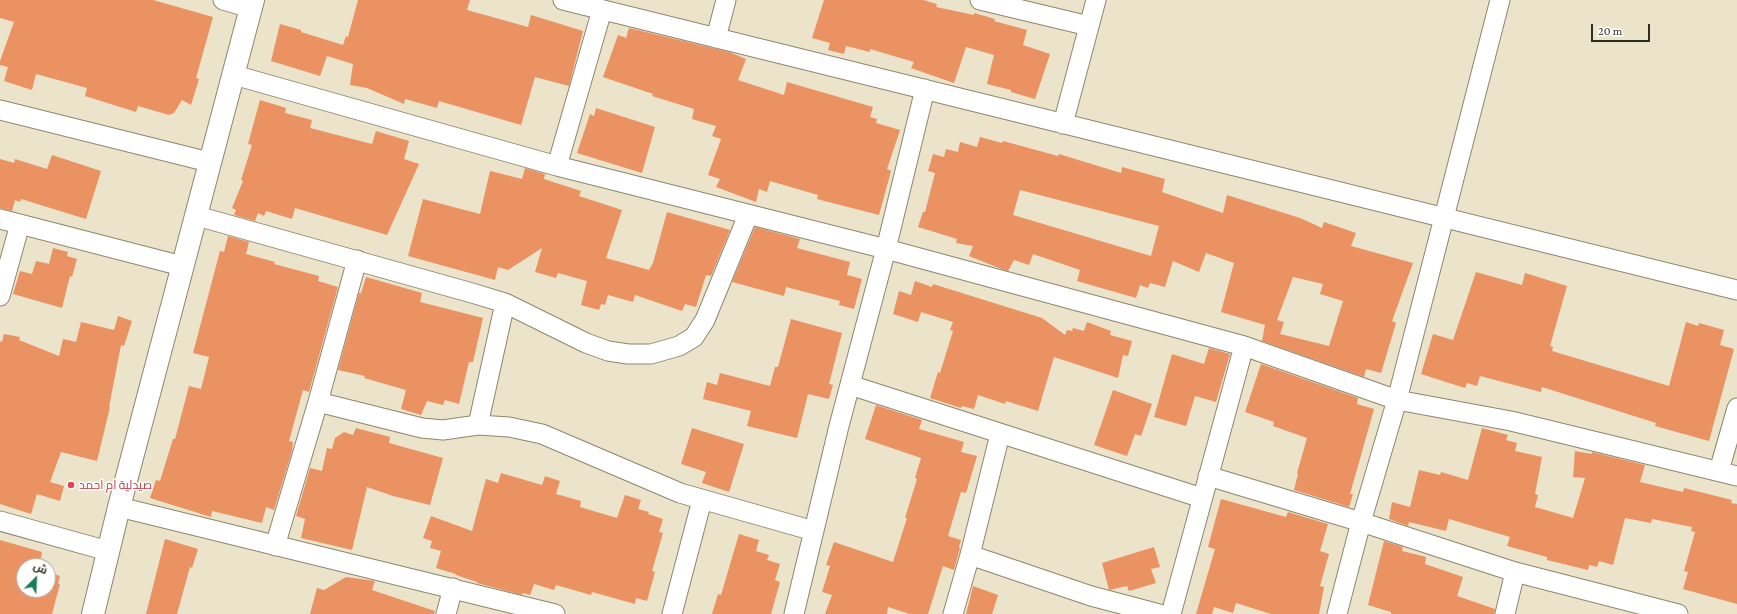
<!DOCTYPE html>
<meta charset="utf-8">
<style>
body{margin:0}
#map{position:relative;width:1737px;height:614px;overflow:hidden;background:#ebe3ca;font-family:"Crimson Pro",Cairo,serif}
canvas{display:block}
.north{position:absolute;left:16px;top:558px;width:40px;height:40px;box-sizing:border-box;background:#fff;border:1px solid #acaba7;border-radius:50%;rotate:24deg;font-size:11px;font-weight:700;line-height:16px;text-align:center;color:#2f2c22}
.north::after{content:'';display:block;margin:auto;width:14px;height:18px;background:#197d56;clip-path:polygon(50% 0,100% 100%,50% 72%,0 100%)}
.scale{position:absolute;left:1591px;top:24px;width:59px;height:18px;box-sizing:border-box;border:2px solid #2f2c22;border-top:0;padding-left:5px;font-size:12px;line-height:14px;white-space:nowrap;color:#2f2c22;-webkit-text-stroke:3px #fff;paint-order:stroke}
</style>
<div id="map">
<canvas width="1737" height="614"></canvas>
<div class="north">ش</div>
<div class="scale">20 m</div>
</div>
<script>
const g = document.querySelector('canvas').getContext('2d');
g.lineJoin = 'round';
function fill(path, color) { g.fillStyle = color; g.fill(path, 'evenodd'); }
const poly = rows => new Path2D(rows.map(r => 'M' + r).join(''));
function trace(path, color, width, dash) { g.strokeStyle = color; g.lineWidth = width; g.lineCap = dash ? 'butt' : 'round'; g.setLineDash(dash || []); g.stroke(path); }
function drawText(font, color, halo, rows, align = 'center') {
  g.font = font + ' "Crimson Pro",Cairo,serif'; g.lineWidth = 3; g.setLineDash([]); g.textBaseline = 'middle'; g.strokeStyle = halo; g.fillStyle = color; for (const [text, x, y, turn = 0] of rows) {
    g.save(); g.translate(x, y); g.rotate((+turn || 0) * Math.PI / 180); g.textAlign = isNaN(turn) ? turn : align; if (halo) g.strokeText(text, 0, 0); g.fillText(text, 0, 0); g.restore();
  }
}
const building = poly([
 [0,0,153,0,213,17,196,78,199,79,191,105,182,100,174,113,169,115,138,106,136,112,85,96,87,88,36,74,32,90,4,81,8,67,0,65,0,61,14,22,0,18],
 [358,0,470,0,467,10,528,27,531,15,583,31,569,86,535,77,521,125,439,101,437,108,405,99,404,104,367,88,350,85,353,64,327,56,320,76,271,61,280,24,301,30,301,32,343,45,346,36,348,37],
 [824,0,923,0,937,4,936,7,974,15,974,13,995,19,994,21,1027,30,1023,45,1050,54,1035,99,1011,92,1011,90,987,84,994,55,966,47,954,83,911,68,914,62,870,49,870,52,846,46,844,54,828,50,830,43,812,38],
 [629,28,729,52,746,59,738,80,784,95,787,82,873,107,870,117,877,119,876,123,900,130,887,169,891,171,879,215,817,199,818,195,770,181,767,192,759,189,756,202,716,187,720,179,708,175,721,139,712,136,716,126,692,119,694,109,652,96,653,94,603,77,618,35,626,38],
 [260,100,286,108,285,113,312,120,310,128,372,144,376,131,409,141,404,159,419,164,387,235,295,208,292,219,266,211,264,216,258,213,255,221,234,215,236,210,232,208,243,181,241,180,252,145,248,144],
 [596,108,655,127,642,173,577,153,590,114,594,116],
 [980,137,1002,143,1003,141,1058,156,1059,154,1121,173,1122,167,1165,179,1162,192,1223,213,1227,195,1300,218,1322,228,1324,222,1356,233,1351,246,1413,263,1392,321,1396,323,1381,373,1366,369,1364,377,1262,341,1265,325,1221,312,1234,263,1206,253,1199,272,1173,261,1165,287,1150,283,1148,288,1140,285,1136,298,1077,281,1080,270,1033,254,1029,265,1014,260,1008,271,1004,270,969,256,973,246,956,243,957,239,918,227,923,212,925,212,935,173,928,171,933,154,944,157,946,149,958,152,960,142,977,147],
 [1020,190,1159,226,1151,256,1013,215],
 [1293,277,1323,284,1320,294,1343,301,1329,346,1280,334,1284,322,1277,320],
 [52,155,101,171,86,219,21,199,20,202,15,200,12,211,0,208,0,159,14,163,15,159,47,169],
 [525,168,545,174,544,179,581,191,579,196,622,210,606,258,649,270,653,263,667,212,730,230,711,276,706,275,696,307,685,304,682,311,635,295,633,302,608,295,605,305,601,304,599,310,581,305,587,281,558,273,556,278,535,272,542,248,508,270,498,267,495,280,408,256,423,199,480,214,490,171,522,179],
 [755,227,800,239,797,248,850,262,847,275,862,279,854,309,839,305,840,301,786,287,784,296,732,282],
 [228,236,249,242,246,254,275,262,274,264,319,276,318,281,338,287,309,392,303,390,289,441,293,442,292,451,274,510,266,507,262,523,212,511,211,517,150,498,156,480,160,481,173,439,175,439,189,386,201,389,209,357,193,353,220,251,224,252],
 [53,248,68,252,67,256,77,259,72,277,70,276,62,308,13,294,20,271,32,274,36,261,49,264],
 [1476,272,1522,285,1525,273,1567,286,1550,346,1553,347,1552,351,1669,386,1686,322,1698,326,1699,323,1724,330,1720,345,1734,349,1709,441,1655,426,1656,423,1542,387,1541,392,1480,376,1477,386,1467,383,1465,388,1421,374,1433,334,1453,340],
 [366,277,422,293,420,302,483,318,473,362,469,362,459,404,445,400,443,405,427,401,421,415,401,409,406,390,364,378,365,376,338,370,359,293,361,293],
 [915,281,932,287,933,284,1042,318,1065,335,1067,330,1072,331,1073,328,1084,331,1087,322,1111,331,1110,335,1132,341,1128,356,1123,355,1118,378,1054,357,1038,411,1006,401,1005,404,978,395,974,409,962,406,961,408,930,398,938,372,940,373,953,331,950,330,953,322,921,312,918,322,893,314,899,291,911,295],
 [118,316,132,321,124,346,121,345,109,407,110,407,97,461,61,452,50,482,64,486,60,501,37,494,31,514,0,504,0,341,2,342,4,334,20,337,19,340,59,356,63,339,76,342,81,322,114,330],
 [791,319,842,333,829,384,833,385,829,399,808,394,797,438,747,426,751,411,703,399,707,382,717,385,720,373,770,386,775,367,778,367],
 [1209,348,1230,354,1216,402,1195,396,1186,426,1154,417,1172,354,1204,364],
 [1261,364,1358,398,1357,404,1374,409,1350,494,1353,494,1349,507,1294,490,1298,474,1297,473,1307,438,1273,426,1274,422,1245,412],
 [1113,390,1152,404,1141,436,1135,434,1127,456,1094,445],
 [876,405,922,420,919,429,964,442,961,452,977,456,966,493,961,492,948,536,961,540,959,547,960,548,954,570,943,566,928,614,910,614,888,607,887,614,825,614,832,595,822,592,830,566,826,565,834,542,893,562,907,518,905,518,917,479,915,478,921,458,865,439],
 [356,428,390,437,389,443,443,458,430,505,393,496,367,487,352,550,301,538,305,519,296,516,310,468,322,471,327,448,332,449,335,438,344,432,353,435],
 [692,428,744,444,729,492,702,483,706,472,681,464],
 [1482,428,1508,435,1506,440,1517,443,1515,451,1542,457,1535,494,1538,495,1535,507,1573,518,1585,478,1573,477,1575,451,1592,454,1592,452,1645,465,1640,482,1683,492,1684,488,1732,500,1731,503,1737,504,1737,604,1683,589,1688,572,1684,571,1695,532,1691,531,1692,527,1652,519,1651,523,1625,518,1613,565,1599,561,1597,567,1589,565,1588,570,1547,560,1547,557,1507,546,1510,537,1449,519,1446,531,1409,522,1408,526,1389,519,1392,502,1410,507,1419,470,1440,475,1441,472,1468,480],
 [501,473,542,485,545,476,560,481,556,494,581,501,580,507,617,518,625,495,641,500,638,509,649,512,648,514,663,519,659,532,663,533,652,571,655,572,647,601,636,598,635,604,592,592,591,595,556,585,554,590,534,584,530,595,523,593,522,595,477,583,477,582,456,575,456,574,436,568,441,551,430,548,432,541,423,538,431,516,472,531,486,479,498,483],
 [1221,499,1286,517,1288,512,1328,524,1320,551,1329,554,1320,586,1324,587,1319,614,1271,614,1236,603,1233,613,1214,607,1212,614,1196,614,1215,549,1208,547],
 [739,534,759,540,756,551,769,555,767,560,780,564,775,580,780,582,771,614,712,614,718,594,721,595],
 [165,539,198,549,192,568,190,567,177,614,146,614],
 [0,540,42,552,40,563,49,565,48,569,48,566,24,566,24,590,48,590,48,572,60,576,58,584,60,584,52,614,0,614],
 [1384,541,1403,547,1402,551,1426,557,1425,564,1463,577,1457,596,1495,609,1494,614,1391,614,1391,612,1368,605],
 [1154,547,1160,567,1151,569,1156,583,1129,591,1127,586,1109,590,1102,563],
 [346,577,375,581,372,590,435,611,434,614,310,614,317,588,324,590],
 [973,586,998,595,992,614,966,614]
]);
const street = poly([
 [223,0,251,8],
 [563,0,1737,290],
 [980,0,1089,26],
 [716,38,726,0],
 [234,75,557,166,886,249,1244,346,1397,400,1511,421,1737,476],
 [0,110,209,162],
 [1063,124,1096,0],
 [557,166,602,10],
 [197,216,472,293,505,303,586,343,608,351,628,354,651,354,679,346,694,337,705,320,748,215],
 [0,219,182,266],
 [0,296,20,224],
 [850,385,1202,498],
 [318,402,422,428,443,430,478,425,509,427,542,434,680,493,814,531],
 [478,425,505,303],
 [1719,471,1737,408],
 [1208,476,1361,522,1515,572,1678,614],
 [119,507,555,614],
 [0,521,108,551],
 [275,546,318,402,357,260],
 [970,555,1091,596,1159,614],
 [446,614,453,588],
 [672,614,702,500],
 [794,614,839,426,886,249,925,89],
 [953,614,970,555,1000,434],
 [1171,614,1244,346],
 [1337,614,1361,522,1397,400,1500,0],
 [1505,614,1515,572]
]);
const secondary = poly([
 [93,614,119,507,253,0]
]);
const markers = [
 [71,485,4,"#e0444e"]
];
const healthNames = [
 ["صيدلية ام احمد",79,485]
];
fill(building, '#eb9262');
trace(street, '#8d866f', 21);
trace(secondary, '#8d866f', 24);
trace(street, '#fff', 19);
trace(secondary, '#fff', 22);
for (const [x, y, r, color] of markers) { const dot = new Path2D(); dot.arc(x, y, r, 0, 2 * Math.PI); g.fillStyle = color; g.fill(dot); trace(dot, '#fff', 1.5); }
drawText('12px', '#be3a42', '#fff', healthNames, 'left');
</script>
